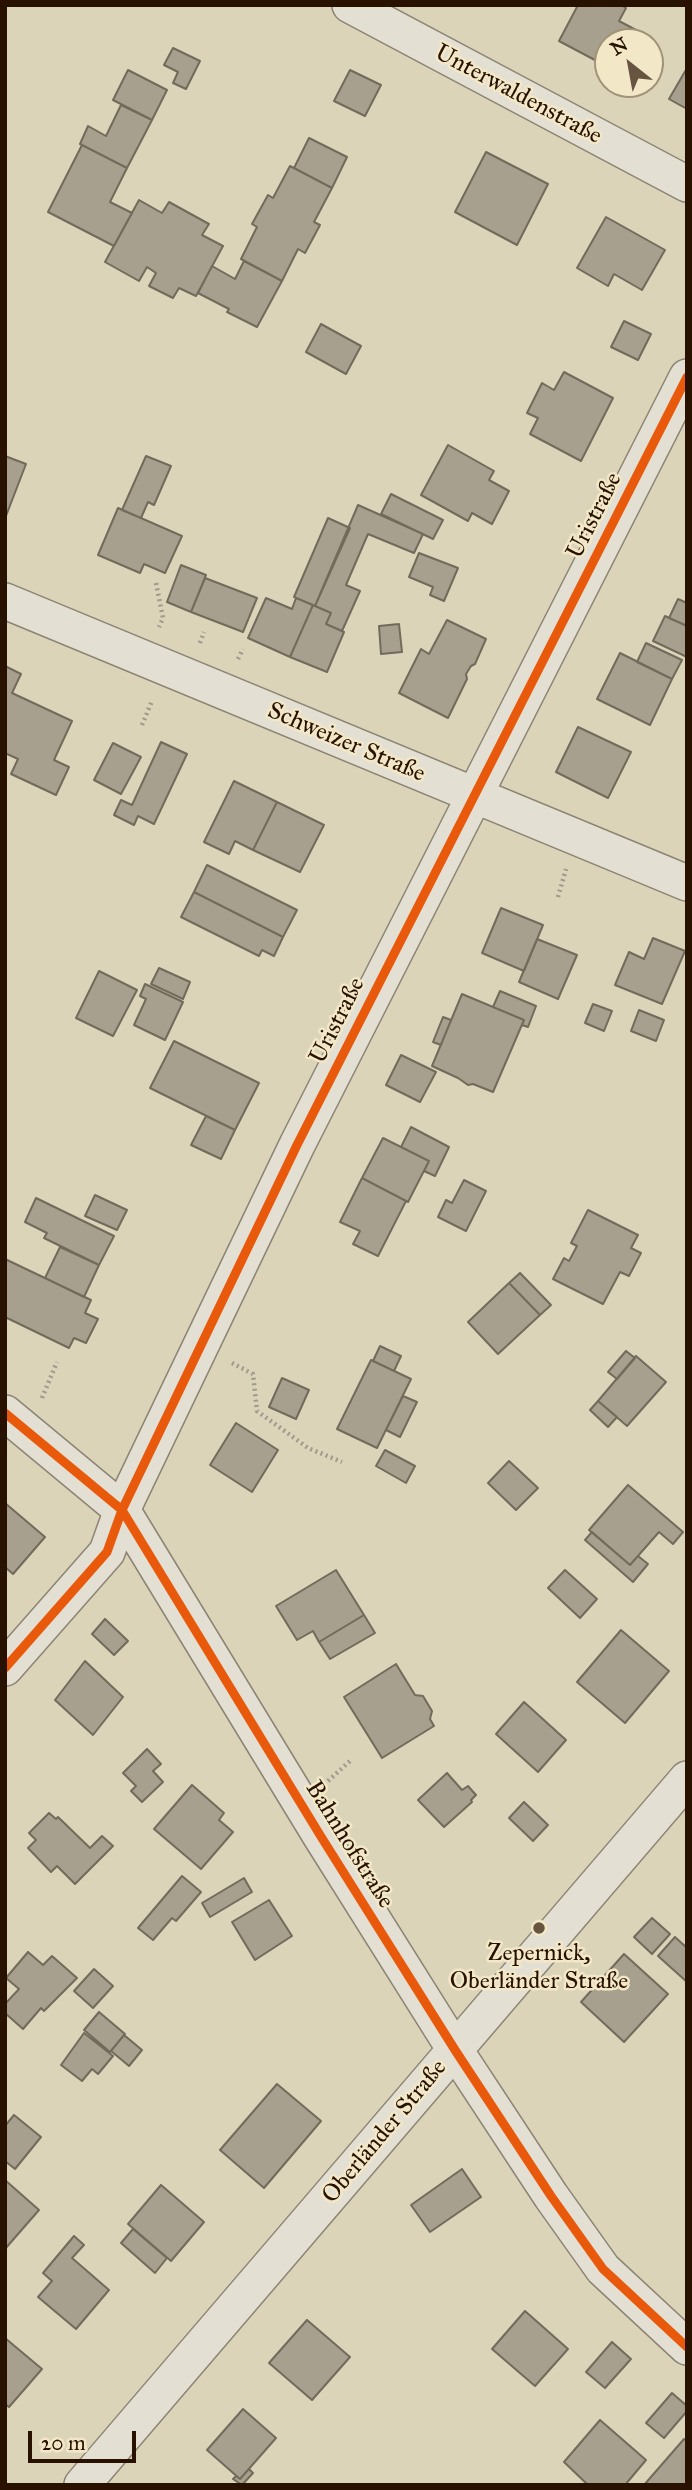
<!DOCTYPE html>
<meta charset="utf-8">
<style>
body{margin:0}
#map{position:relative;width:692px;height:2490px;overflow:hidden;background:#dcd4b9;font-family:"IM FELL Great Primer",serif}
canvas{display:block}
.frame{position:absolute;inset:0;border:7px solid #291100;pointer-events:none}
.north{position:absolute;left:594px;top:28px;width:70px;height:70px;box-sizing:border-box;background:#f2e8c8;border:2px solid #a29278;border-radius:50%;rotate:329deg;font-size:19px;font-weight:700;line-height:28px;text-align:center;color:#291100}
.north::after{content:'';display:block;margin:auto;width:24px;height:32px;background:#685541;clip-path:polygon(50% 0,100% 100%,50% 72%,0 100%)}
.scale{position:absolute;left:28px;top:2431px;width:108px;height:32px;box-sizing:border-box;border:4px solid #291100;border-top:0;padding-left:9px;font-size:21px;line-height:24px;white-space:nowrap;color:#291100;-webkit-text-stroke:5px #f2e8c8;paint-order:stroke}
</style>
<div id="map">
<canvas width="692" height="2490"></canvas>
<div class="frame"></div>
<div class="north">N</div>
<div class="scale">20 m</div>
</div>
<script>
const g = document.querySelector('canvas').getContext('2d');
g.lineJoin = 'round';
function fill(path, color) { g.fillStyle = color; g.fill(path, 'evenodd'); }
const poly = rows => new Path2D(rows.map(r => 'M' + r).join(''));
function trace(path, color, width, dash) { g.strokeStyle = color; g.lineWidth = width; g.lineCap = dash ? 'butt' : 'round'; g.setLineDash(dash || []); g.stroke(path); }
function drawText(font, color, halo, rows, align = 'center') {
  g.font = font + ' "IM FELL Great Primer",serif'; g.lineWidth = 5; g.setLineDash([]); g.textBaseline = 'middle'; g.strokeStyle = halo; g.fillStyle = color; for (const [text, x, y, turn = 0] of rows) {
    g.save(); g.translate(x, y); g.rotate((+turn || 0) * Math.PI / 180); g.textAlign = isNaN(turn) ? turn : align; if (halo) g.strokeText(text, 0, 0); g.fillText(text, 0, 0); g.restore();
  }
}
const building = poly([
 [578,5,621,5,626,8,619,21,638,31,633,42,608,42,608,67,559,41,578,5],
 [173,48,200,61,186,89,173,83,178,72,164,65,173,48],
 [687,68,687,109,669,99,687,68],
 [128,70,167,90,152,120,113,100,128,70],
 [350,70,381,85,365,116,334,101,350,70],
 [121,105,152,120,127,168,80,144,88,126,106,136,121,105],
 [309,138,347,157,332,188,294,168,309,138],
 [82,145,127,168,110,202,132,213,114,246,48,212,82,145],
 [486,152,548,184,517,245,455,212,486,152],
 [290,166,332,188,314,222,320,225,305,253,298,249,282,281,241,259,257,227,252,224,268,195,273,198,290,166],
 [139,200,162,213,169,202,209,224,202,235,223,246,196,296,179,288,173,298,149,286,156,273,147,267,139,281,105,262,139,200],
 [606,217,665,250,642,290,614,274,608,286,577,268,606,217],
 [244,261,282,281,257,327,227,312,229,309,198,293,212,266,235,279,244,261],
 [624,321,651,334,638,360,611,347,624,321],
 [321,324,361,346,346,374,306,352,321,324],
 [564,372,613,398,581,461,530,434,538,418,527,413,542,383,554,390,564,372],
 [448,445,494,471,489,480,509,491,492,524,472,513,468,521,421,495,448,445],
 [5,456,26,464,6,516,5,516,5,456],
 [146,456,171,466,154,505,148,502,141,518,122,510,146,456],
 [391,494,443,520,433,539,381,514,391,494],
 [358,505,423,534,414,553,368,534,346,585,360,591,342,631,326,624,331,613,315,606,358,505],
 [118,508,182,536,165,573,144,564,140,573,98,555,118,508],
 [328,518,350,528,315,606,294,597,328,518],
 [419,553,458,568,444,601,430,595,433,587,409,577,419,553],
 [181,565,206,575,191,612,167,602,181,565],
 [205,578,257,598,243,632,191,612,205,578],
 [266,598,292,609,296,598,313,605,290,657,248,638,266,598],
 [678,599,687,603,687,626,669,618,678,599],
 [313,605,331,613,326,624,344,632,327,672,290,657,313,605],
 [665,616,687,626,687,657,653,641,665,616],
 [447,620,486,639,475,664,471,666,466,674,467,679,448,718,399,693,421,649,429,654,447,620],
 [399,624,402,652,381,654,379,626,399,624],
 [646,643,682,660,672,679,637,662,646,643],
 [620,653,672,679,650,725,597,699,620,653],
 [5,666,21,674,12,693,72,721,54,760,69,767,56,795,11,774,18,759,5,753,5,666],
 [578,727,631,752,608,798,556,772,578,727],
 [161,742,187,754,154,824,138,816,134,825,114,815,121,800,132,805,161,742],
 [113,743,141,757,121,794,94,780,113,743],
 [234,781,277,802,253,850,235,841,229,854,204,842,234,781],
 [277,802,324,825,300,872,253,850,277,802],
 [207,865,297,910,283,937,194,892,207,865],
 [194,892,283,937,274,956,262,950,259,956,181,917,194,892],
 [501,908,543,925,524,971,482,953,501,908],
 [653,938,685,951,662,1004,615,985,629,952,644,959,653,938],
 [537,939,577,955,558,999,519,982,537,939],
 [159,968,190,982,183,999,151,984,159,968],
 [99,971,137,990,113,1036,76,1018,99,971],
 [145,984,183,1002,165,1040,134,1025,146,999,140,996,145,984],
 [500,991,536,1006,528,1027,522,1025,524,1020,493,1007,500,991],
 [462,994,524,1020,493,1092,473,1084,468,1085,458,1078,432,1066,462,994],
 [593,1004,612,1011,604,1031,585,1023,593,1004],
 [639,1010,664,1020,656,1041,631,1031,639,1010],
 [443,1017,451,1020,441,1045,433,1042,443,1017],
 [174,1041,259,1083,235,1130,150,1088,174,1041],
 [401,1055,436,1072,420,1102,386,1085,401,1055],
 [206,1116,235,1130,221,1159,191,1145,206,1116],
 [411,1127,449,1147,435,1176,424,1171,429,1161,401,1147,411,1127],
 [383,1138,429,1161,408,1202,362,1178,383,1138],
 [362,1178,406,1201,378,1256,353,1244,360,1231,340,1222,362,1178],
 [464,1180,486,1191,466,1231,438,1217,446,1200,452,1203,464,1180],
 [95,1195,127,1210,117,1230,85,1216,95,1195],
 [36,1198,114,1236,99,1265,44,1238,47,1233,25,1222,36,1198],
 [588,1210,638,1235,631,1248,641,1253,629,1276,620,1272,603,1304,553,1279,564,1258,569,1261,577,1246,571,1243,588,1210],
 [60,1247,99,1265,84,1297,45,1278,60,1247],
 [5,1259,91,1300,85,1313,98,1319,86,1343,74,1338,69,1348,5,1317,5,1259],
 [520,1273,551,1305,540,1315,509,1283,520,1273],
 [509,1283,540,1315,498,1354,468,1322,509,1283],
 [380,1346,401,1356,394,1371,373,1361,380,1346],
 [626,1351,635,1358,617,1379,608,1372,626,1351],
 [636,1356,666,1382,627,1426,598,1401,636,1356],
 [371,1360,411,1379,377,1448,337,1429,371,1360],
 [282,1378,309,1390,296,1419,269,1407,282,1378],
 [403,1396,417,1402,400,1437,386,1430,403,1396],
 [598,1401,617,1417,608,1427,590,1410,598,1401],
 [236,1423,278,1450,252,1492,210,1465,236,1423],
 [385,1450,415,1466,406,1483,376,1466,385,1450],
 [509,1461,538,1488,516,1510,488,1483,509,1461],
 [628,1485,683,1532,673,1544,659,1532,630,1565,589,1530,628,1485],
 [5,1503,45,1537,13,1574,5,1567,5,1503],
 [592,1532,630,1565,638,1556,648,1564,633,1582,585,1540,592,1532],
 [336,1570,364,1615,319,1642,313,1631,297,1640,276,1606,336,1570],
 [565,1570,597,1599,580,1618,548,1588,565,1570],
 [364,1615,375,1633,330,1659,319,1642,364,1615],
 [105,1619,128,1641,114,1655,92,1634,105,1619],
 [621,1630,669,1671,625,1723,577,1682,621,1630],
 [85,1661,123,1697,93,1735,55,1700,85,1661],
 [396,1664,415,1695,423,1696,432,1711,430,1719,434,1726,382,1758,344,1697,396,1664],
 [524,1702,566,1740,538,1772,496,1734,524,1702],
 [147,1749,161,1764,153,1771,163,1782,142,1802,131,1791,136,1786,123,1773,147,1749],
 [447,1773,462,1790,468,1786,476,1795,471,1800,472,1802,444,1827,418,1800,447,1773],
 [192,1785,224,1813,219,1820,233,1832,201,1869,154,1829,192,1785],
 [524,1802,548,1825,533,1841,509,1818,524,1802],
 [49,1813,56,1819,58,1817,90,1848,102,1836,113,1846,75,1884,57,1866,51,1872,28,1848,36,1840,29,1833,49,1813],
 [182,1876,201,1892,176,1921,172,1918,153,1940,138,1928,182,1876],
 [244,1878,252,1892,210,1917,202,1903,244,1878],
 [269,1900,292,1936,255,1960,232,1922,269,1900],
 [652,1918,670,1934,652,1954,634,1937,652,1918],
 [675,1937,687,1948,687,1982,658,1956,675,1937],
 [28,1952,43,1965,52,1956,77,1978,44,2011,41,2008,23,2029,5,2013,5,2004,19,1989,6,1978,28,1952],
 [624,1954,668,1994,624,2042,581,2002,624,1954],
 [94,1969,113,1986,93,2008,74,1991,94,1969],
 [99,2012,125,2034,110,2052,84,2030,99,2012],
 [84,2033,113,2056,98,2074,92,2069,82,2081,61,2065,84,2033],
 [124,2035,142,2050,129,2066,111,2051,124,2035],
 [277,2084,321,2121,264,2188,220,2150,277,2084],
 [14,2115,41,2137,15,2169,5,2161,5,2126,14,2115],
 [462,2169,481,2197,430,2232,411,2205,462,2169],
 [5,2180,39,2210,5,2249,5,2180],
 [161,2185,204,2222,171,2261,128,2224,161,2185],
 [133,2229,167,2258,155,2273,121,2243,133,2229],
 [74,2236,84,2245,72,2258,109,2290,76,2329,38,2297,52,2281,43,2273,74,2236],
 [525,2311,568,2349,535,2386,492,2349,525,2311],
 [307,2320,350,2357,312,2400,269,2363,307,2320],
 [5,2338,42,2369,9,2407,5,2404,5,2338],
 [612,2342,631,2359,605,2388,586,2372,612,2342],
 [672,2393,687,2406,687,2411,664,2438,646,2423,672,2393],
 [243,2409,276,2438,240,2479,207,2450,243,2409],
 [600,2420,646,2460,625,2485,588,2485,564,2462,600,2420],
 [684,2439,687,2441,687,2485,644,2485,684,2439],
 [249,2469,253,2473,242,2485,233,2479,236,2476,240,2479,249,2469]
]);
const path = poly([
 [156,583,163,618,159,627],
 [200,643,204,632],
 [238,659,243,649],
 [142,725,152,701],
 [558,897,566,869],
 [232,1363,253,1374,257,1411,308,1448,342,1462],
 [42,1398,57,1362],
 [328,1781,350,1761]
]);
const minor = poly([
 [350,5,687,184],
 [5,601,687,883],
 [5,1413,122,1510,320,1835,455,2050,551,2196,603,2269,687,2347],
 [5,1668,107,1552,122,1510,297,1145,687,377],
 [82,2485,687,1779]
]);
const cycleway = poly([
 [5,1413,122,1510,320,1835,455,2050,551,2196,603,2269,687,2347],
 [5,1668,107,1552,122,1510,297,1145,687,377]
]);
const markers = [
 [539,1928,7,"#685541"]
];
const streetNames = [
 ["Unterwaldenstraße",518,95,28],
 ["Uristraße",595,516,-63],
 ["Schweizer Straße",346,743,23],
 ["Uristraße",338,1021,-63],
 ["Bahnhofstraße",349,1845,58],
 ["Oberländer Straße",385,2132,-50]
];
const poiNames = [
 ["Zepernick,",539,1954],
 ["Oberländer Straße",539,1982]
];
fill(building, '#a7a08e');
trace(building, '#726a5a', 2);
trace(minor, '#8c8473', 38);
trace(path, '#9f998e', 4.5, [2, 3.5]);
trace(minor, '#e3dfd2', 35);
trace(cycleway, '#e8590c', 9);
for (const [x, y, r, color] of markers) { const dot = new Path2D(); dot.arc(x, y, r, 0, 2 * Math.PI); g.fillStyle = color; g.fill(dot); trace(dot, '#f2e8c8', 2.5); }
drawText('24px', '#291100', '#f2e8c8', streetNames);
drawText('24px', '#291100', '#f2e8c8', poiNames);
</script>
